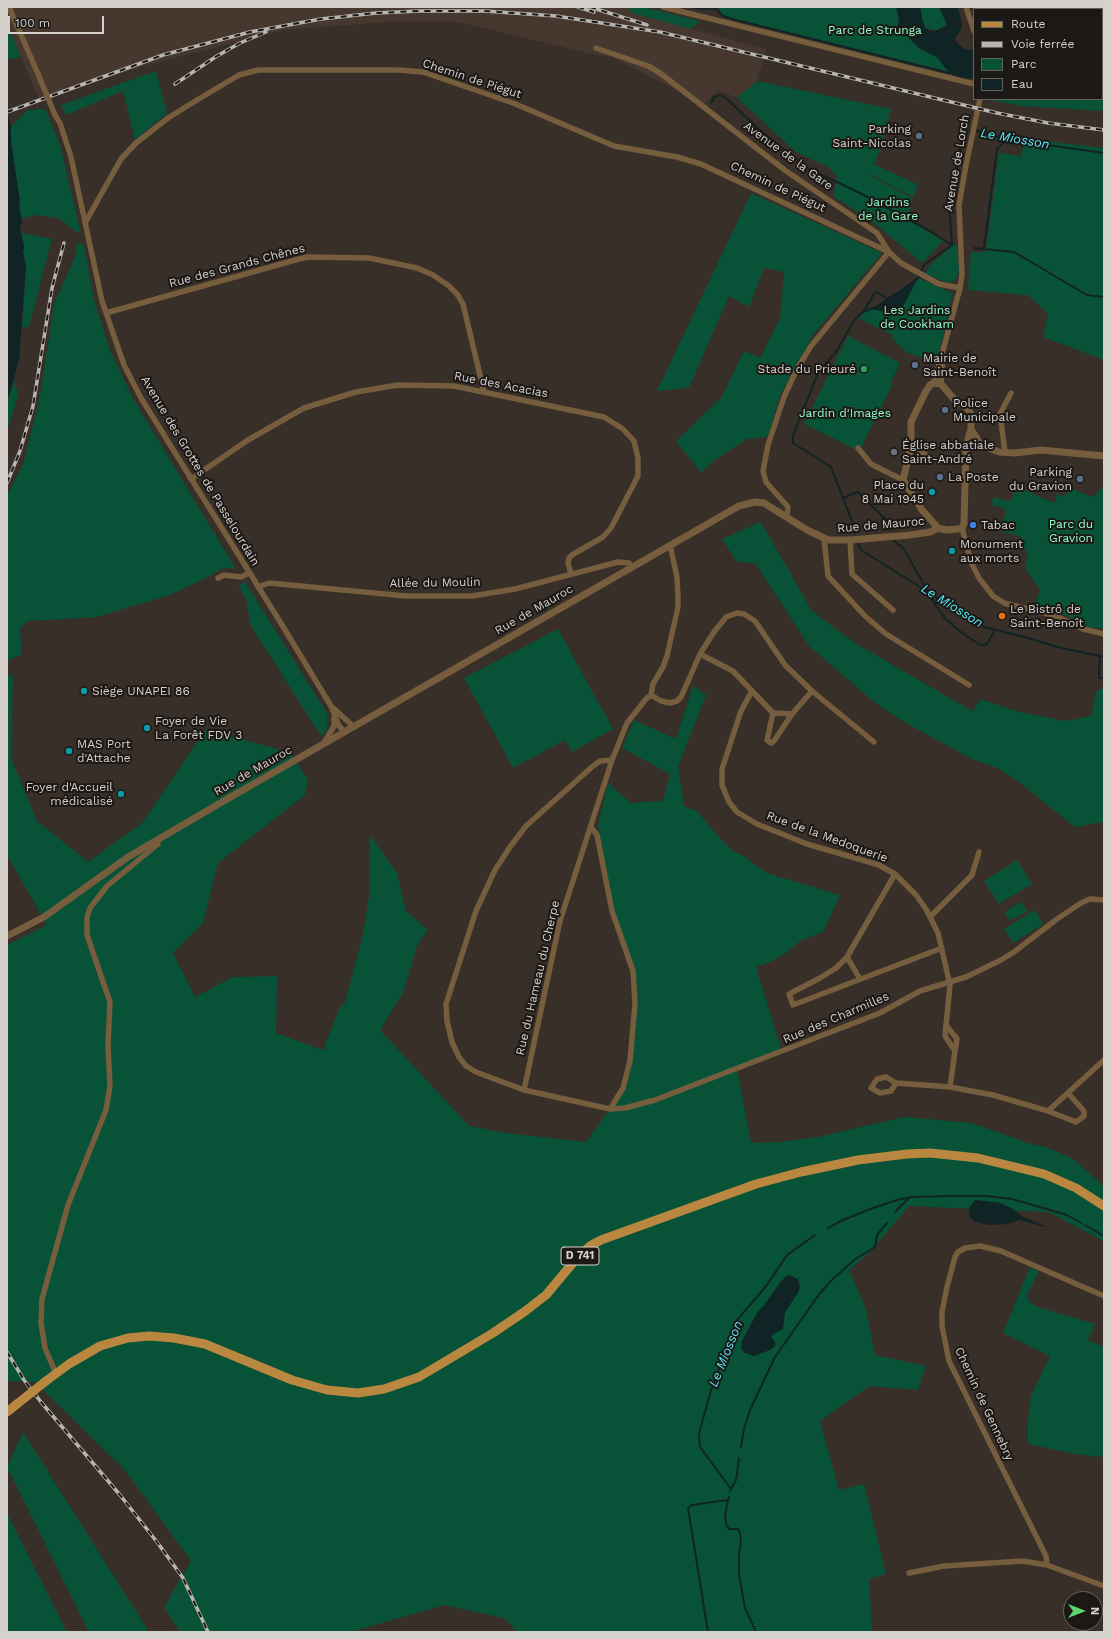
<!DOCTYPE html>
<meta charset="utf-8">
<style>
body{margin:0}
#map{position:relative;width:1111px;height:1639px;overflow:hidden;background:#372f28;font-family:"Work Sans",sans-serif}
canvas{display:block}
.frame{position:absolute;inset:0;border:8px solid #d5d0cc;pointer-events:none}
.legend{position:absolute;left:973px;top:8px;width:130px;height:92px;box-sizing:border-box;background:#1c1815;border:1px solid #66625e;margin:0;padding:5px 7px;list-style:none;font-size:12px;color:#d5d0cc}
.legend li{display:flex;align-items:center;gap:8px;height:20px}
.legend b{width:20px;border:1px solid #66625e}
.north{position:absolute;left:1063px;top:1591px;width:40px;height:40px;box-sizing:border-box;background:#1c1815;border:1px solid #66625e;border-radius:50%;rotate:90deg;font-size:11px;font-weight:700;line-height:16px;text-align:center;color:#d5d0cc}
.north::after{content:'';display:block;margin:auto;width:14px;height:18px;background:#5fd56b;clip-path:polygon(50% 0,100% 100%,50% 72%,0 100%)}
.scale{position:absolute;left:8px;top:16px;width:96px;height:18px;box-sizing:border-box;border:2px solid #d5d0cc;border-top:0;padding-left:5px;font-size:12px;line-height:14px;white-space:nowrap;color:#d5d0cc;-webkit-text-stroke:3px #1c1815;paint-order:stroke}
</style>
<div id="map">
<canvas width="1111" height="1639"></canvas>
<div class="frame"></div>
<ul class="legend">
<li><b style="height:5px;background:#ba8740"></b>Route</li>
<li><b style="height:5px;background:#b9b4af"></b>Voie ferrée</li>
<li><b style="height:11px;background:#085237"></b>Parc</li>
<li><b style="height:11px;background:#102425"></b>Eau</li>
</ul>
<div class="north">N</div>
<div class="scale">100 m</div>
</div>
<script>
const g = document.querySelector('canvas').getContext('2d');
g.lineJoin = 'round';
function fill(path, color) { g.fillStyle = color; g.fill(path, 'evenodd'); }
const poly = rows => new Path2D(rows.map(r => 'M' + r).join(''));
function trace(path, color, width, dash) { g.strokeStyle = color; g.lineWidth = width; g.lineCap = dash ? 'butt' : 'round'; g.setLineDash(dash || []); g.stroke(path); }
function drawText(font, color, halo, rows, align = 'center') {
  g.font = font + ' "Work Sans",sans-serif'; g.lineWidth = 4; g.setLineDash([]); g.textBaseline = 'middle'; g.strokeStyle = halo; g.fillStyle = color; for (const [text, x, y, turn = 0] of rows) {
    g.save(); g.translate(x, y); g.rotate((+turn || 0) * Math.PI / 180); g.textAlign = isNaN(turn) ? turn : align; if (halo) g.strokeText(text, 0, 0); g.fillText(text, 0, 0); g.restore();
  }
}
const built = poly([
 [7,7,627,7,632,13,766,49,757,81,737,98,718,90,704,104,612,57,588,53,458,22,400,21,284,30,143,66,40,101,7,24]
]);
const green = poly([
 [627,7,643,7,700,21,691,29,632,13],
 [721,7,896,7,899,18,898,24,900,32,903,35,907,36,919,48,938,58,950,72,723,16,718,11],
 [920,7,939,7,947,25,937,30,926,29,919,11],
 [7,24,21,57,7,60],
 [1102,52,1104,52,1104,111,1021,106,987,99,1102,99],
 [156,71,167,113,135,140,123,91,66,115,61,105],
 [757,81,891,109,880,150,874,164,918,185,913,197,869,174,868,175,912,198,907,219,943,241,922,263,873,222,833,196,837,177,830,168,796,152,737,98],
 [45,109,60,144,81,234,75,231,58,218,35,215,20,219,20,202,11,141,11,127,27,110],
 [1025,139,1104,148,1104,360,1043,337,1048,313,1027,295,968,290,971,252,986,252,999,153,1021,156],
 [751,193,882,253,813,335,780,395,768,437,747,439,713,461,701,473,676,441,721,398,744,351,760,358,780,319,784,272,764,268,749,307,729,296,689,388,657,391],
 [21,233,52,239,29,327,22,327,26,267,23,252,24,246],
 [77,241,84,246,95,304,110,350,132,397,236,569,223,568,208,577,170,595,97,617,27,621,20,629,22,654,7,661,7,495,23,465,40,396,54,304,75,257],
 [955,244,957,244,959,272,954,281,949,283,925,274,930,265],
 [918,278,952,293,946,325,936,363,906,352,892,339,893,335,860,319,863,312,878,306,887,299,902,290],
 [848,336,900,363,891,382,892,385,861,448,855,449,804,424],
 [15,380,18,396,7,431,7,402],
 [1104,486,1104,629,1088,627,1061,613,1034,605,1040,590,1025,568,1028,552,1019,546,1021,536,1001,532,1006,509,992,505,993,497,1010,502,1017,487,1054,503,1058,494,1066,496,1069,488,1093,497],
 [761,522,812,611,855,643,972,711,981,699,1019,712,1066,721,1091,716,1096,691,1104,688,1104,822,1075,827,1015,779,997,768,972,759,904,722,874,702,809,646,755,563,737,562,722,539],
 [245,582,327,713,327,730,321,736,251,626,246,599,238,585],
 [558,629,613,729,572,752,565,740,513,768,464,678],
 [7,673,13,677,11,758,37,821,88,862,142,823,206,729,291,753,308,780,305,795,218,863,203,923,173,953,195,997,233,977,277,976,276,1033,323,1050,340,1007,345,1003,362,939,370,891,370,835,397,873,406,911,428,930,417,946,403,993,380,1030,469,1126,506,1133,586,1142,610,1109,623,1088,630,1061,635,1004,633,971,612,911,598,826,608,783,631,803,663,801,670,774,622,748,634,720,676,739,693,686,706,695,678,767,684,806,697,811,717,835,733,851,744,856,763,871,776,876,840,895,823,932,800,941,790,950,773,961,756,967,782,1052,737,1069,751,1143,779,1142,818,1137,904,1117,972,1123,1028,1143,1049,1148,1073,1159,1104,1186,1104,1241,1048,1212,909,1206,867,1255,849,1270,866,1309,875,1355,926,1366,918,1390,869,1386,820,1421,839,1490,864,1484,886,1574,869,1579,872,1632,517,1632,504,1618,444,1605,351,1632,180,1632,164,1607,191,1561,125,1470,35,1382,7,1381,7,945,47,925,7,855],
 [1017,860,1032,884,999,904,984,881],
 [1020,902,1027,910,1026,912,1010,921,1005,913,1006,911],
 [1035,910,1043,924,1013,943,1004,929],
 [1030,1267,1039,1271,1027,1296,1030,1302,1035,1306,1095,1324,1088,1340,1104,1347,1104,1451,1102,1457,1075,1454,1028,1444,1028,1419,1031,1396,1050,1356,1003,1333],
 [23,1432,149,1632,89,1632,7,1467],
 [7,1513,67,1632,7,1632]
]);
const water = poly([
 [896,7,920,7,924,26,926,29,933,31,937,30,947,25,939,7,958,7,962,25,960,32,955,38,956,42,965,49,974,50,974,79,954,76,945,68,938,58,919,48,907,36,903,36,900,32,898,24,899,18],
 [7,112,11,127,11,141,20,202,19,204,22,222,20,229,24,246,23,252,26,267,19,360,7,402],
 [918,278,900,312,896,314,889,313,871,309,878,306,887,299,902,290],
 [975,1200,1001,1203,1011,1208,1023,1217,1045,1226,1044,1227,1020,1220,1010,1223,1008,1224,1008,1227,1007,1224,989,1225,976,1222,970,1218,969,1214,970,1206],
 [789,1275,798,1279,800,1287,798,1293,785,1312,783,1329,773,1334,771,1337,775,1342,775,1346,770,1350,754,1356,745,1353,741,1349,742,1341,757,1313,765,1304,778,1285,786,1276]
]);
const stream = poly([
 [690,7,704,9,715,8,723,16,736,20,949,73,951,71],
 [711,103,714,97,720,95,727,99,762,132,809,169,860,193,930,231,952,245],
 [952,245,949,204,964,132,978,131,1012,140,1104,153],
 [974,248,1014,252,1087,295,1104,297],
 [984,248,997,149,1004,142,1011,140],
 [864,311,875,292,879,293,887,299],
 [843,498,858,492,890,524,891,530],
 [855,534,853,524,831,467,793,443,793,436,818,373,836,352,855,319,863,312,878,306,887,299,902,290,918,278,924,265,952,245],
 [893,540,904,549,934,603,944,617,958,630,980,645,984,645,987,644,995,630],
 [858,544,861,550,952,607,969,614,984,627,1025,637,1057,647,1104,657],
 [1100,657,1099,678,1104,678],
 [895,1212,908,1199],
 [1085,1225,1104,1236],
 [828,1228,843,1220,873,1208,897,1200,911,1197,953,1196,986,1196,1012,1199,1067,1215,1081,1223],
 [741,1447,744,1429,750,1410,775,1357,820,1293,832,1280,854,1260,875,1247,877,1235,887,1223],
 [731,1489,736,1480,739,1458],
 [730,1491,731,1489,700,1447,699,1433,712,1387,737,1320,767,1285,787,1255,815,1235],
 [728,1500,725,1515,726,1524,729,1529,738,1529,740,1533,741,1542,739,1553,739,1575,745,1608,756,1632],
 [708,1632,688,1508,692,1505,728,1500,729,1497]
]);
const minor = poly([
 [9,7,38,74],
 [663,7,974,84],
 [966,7,974,31],
 [596,48,648,66,660,73,786,171,877,233,889,252,901,263,939,284,960,288],
 [55,115,60,123,71,157,102,301,124,365,141,398,279,620,331,706,339,726,345,732],
 [85,223,121,159,136,143,168,118,197,100,239,75,258,70,398,70,423,72,513,103,614,146,677,157,701,164,889,252,811,346,797,369,784,397,768,445,763,471,766,482,788,507,787,516],
 [106,313,299,259,308,257,369,258,417,268,433,275,449,286,457,294,463,304,484,392],
 [934,383,960,288,962,275,959,205,966,165,980,99],
 [941,384,943,356],
 [911,447,932,458],
 [858,448,871,464,903,480],
 [1005,453,1000,414,1011,393],
 [190,478,194,477,248,440,304,408,356,392,398,385,454,386,604,417,623,429,634,441,638,458,638,476,611,528,603,537,572,555,569,558,568,563,571,574],
 [962,528,971,562,979,578,993,596,1004,603,1056,616,1083,629,1104,634],
 [824,538,828,576,865,616,886,634,969,685],
 [850,540,852,574,893,610],
 [218,578,224,575,241,577,249,573],
 [258,587,269,583,406,596,472,596,515,589,618,562,629,563,632,567],
 [700,654,714,632,726,617,737,613,744,614,755,621,785,665,812,691,874,742],
 [752,691,741,711,722,769,722,785,729,802,737,812,757,824,807,844,879,865,895,874,916,895,926,909,938,933,950,985,945,1036,955,1051,950,1087],
 [651,695,661,701,670,703,677,701,681,697,700,654,733,671,773,713,767,740,771,743,774,741,792,714,812,691],
 [332,707,354,727],
 [773,713,792,714],
 [324,743,334,726,334,718],
 [612,760,600,761,593,766,526,826,510,847,495,870,476,911,446,1004,447,1021,452,1042,459,1057,466,1066,476,1072,524,1090,610,1109,625,1108,655,1100,880,1013,920,991,966,977,1001,960,1014,952,1057,919,1081,903,1090,899,1104,900],
 [591,827,597,835,612,911,633,971,635,1003,630,1061,623,1088,610,1109],
 [895,874,847,957,836,968,820,978,789,994,793,1005,942,948],
 [931,916,972,875,979,852],
 [847,957,860,979],
 [946,1025,957,1039,955,1051],
 [896,1083,891,1091,880,1093,871,1088,877,1079,886,1077,896,1083,950,1087,993,1095,1048,1111,1104,1060],
 [524,1090,560,921,612,760,627,723,646,699,651,695,653,684,663,667,667,656,678,607,678,596,677,577,670,545],
 [1048,1111,1076,1122,1084,1116,1084,1111,1068,1093],
 [56,1374,45,1348,41,1323,42,1299,68,1205,106,1110,110,1086,108,1045,110,1002,87,935,87,917,90,908,107,886,158,844,158,840],
 [1047,1565,1046,1556,949,1361,942,1326,942,1312,947,1287,955,1257,958,1252,965,1248,980,1246,1001,1251,1104,1296],
 [909,1573,944,1566,1023,1561,1047,1565,1104,1586]
]);
const tertiary = poly([
 [934,383,941,384,954,399,967,408,971,414,971,429,966,446,964,524,962,528,958,529,946,530,938,528,922,510,903,480,911,447,911,422,925,393,930,385,934,383],
 [971,429,981,445],
 [966,446,973,444,981,445,999,452,1015,453,1041,450,1104,456],
 [7,936,44,917,128,857,222,802,739,506,755,502,764,503,807,530,824,538,829,540,850,540,910,535,930,532,938,528]
]);
const primary = poly([
 [46,1381,69,1364,100,1346,128,1338,149,1336,174,1338,205,1344,292,1380,327,1390,358,1393,384,1389,419,1377,493,1333,524,1312,546,1295,577,1258,590,1246,601,1240,756,1184,801,1172,858,1160,907,1154,930,1153,978,1158,1044,1174,1076,1188,1104,1206],
 [7,1412,17,1404]
]);
const rail = poly([
 [578,7,594,12],
 [590,7,647,25],
 [175,84,217,56,240,43,266,32],
 [7,112,163,55,250,32,321,19,376,13,419,11,485,11,556,16,660,32,997,113,1048,123,1104,130],
 [7,483,20,451,33,406,52,288,64,243],
 [7,1352,24,1380,41,1402,120,1495,157,1542,183,1578,208,1632]
]);
const minorBridge = poly([
 [38,74,55,115]
]);
const primaryBridge = poly([
 [17,1404,46,1381]
]);
const markers = [
 [919,136,4,"#5c6f8a"],
 [915,365,4,"#5c6f8a"],
 [864,369,4,"#2e9e5b"],
 [945,410,4,"#5c6f8a"],
 [894,452,4,"#6b7280"],
 [940,477,4,"#5c6f8a"],
 [1080,479,4,"#5c6f8a"],
 [932,492,4,"#0f9aa8"],
 [973,525,4,"#3f7fe0"],
 [952,551,4,"#0f9aa8"],
 [1002,616,4,"#e8710a"],
 [84,691,4,"#0f9aa8"],
 [147,728,4,"#0f9aa8"],
 [69,751,4,"#0f9aa8"],
 [121,794,4,"#0f9aa8"]
];
const shields = [
 [580,1256,38]
];
const shieldNames = [
 ["D 741",580,1256]
];
const parkNames = [
 ["Parc de Strunga",875,30],
 ["Jardins",888,202],
 ["de la Gare",888,216],
 ["Les Jardins",917,310],
 ["de Cookham",917,324],
 ["Jardin d'Images",845,413],
 ["Parc du",1071,524],
 ["Gravion",1071,538]
];
const streetNames = [
 ["Chemin de Piégut",472,79,18],
 ["Avenue de la Gare",788,156,36],
 ["Avenue de Lorch",957,163,-80],
 ["Chemin de Piégut",778,187,25],
 ["Rue des Grands Chênes",237,266,-15],
 ["Rue des Acacias",501,385,11],
 ["Avenue des Grottes de Passelourdain",200,471,59],
 ["Rue de Mauroc",881,525,-5],
 ["Allée du Moulin",435,583,-1],
 ["Rue de Mauroc",534,610,-30],
 ["Rue de Mauroc",253,771,-30],
 ["Rue de la Medoquerie",827,837,20],
 ["Rue du Hameau du Cherpe",538,978,-77],
 ["Rue des Charmilles",836,1018,-23],
 ["Chemin de Gennebry",984,1404,65]
];
const poiNames = [
 ["Parking",911,129,"right"],
 ["Saint-Nicolas",911,143,"right"],
 ["Mairie de",923,358],
 ["Saint-Benoît",923,372],
 ["Stade du Prieuré",856,369,"right"],
 ["Police",953,403],
 ["Municipale",953,417],
 ["Église abbatiale",902,445],
 ["Saint-André",902,459],
 ["Parking",1072,472,"right"],
 ["du Gravion",1072,486,"right"],
 ["La Poste",948,477],
 ["Place du",924,485,"right"],
 ["8 Mai 1945",924,499,"right"],
 ["Tabac",981,525],
 ["Monument",960,544],
 ["aux morts",960,558],
 ["Le Bistrô de",1010,609],
 ["Saint-Benoît",1010,623],
 ["Siège UNAPEI 86",92,691],
 ["Foyer de Vie",155,721],
 ["La Forêt FDV 3",155,735],
 ["MAS Port",77,744],
 ["d'Attache",77,758],
 ["Foyer d'Accueil",113,787,"right"],
 ["médicalisé",113,801,"right"]
];
const waterNames = [
 ["Le Miosson",1015,139,10],
 ["Le Miosson",952,606,32],
 ["Le Miosson",726,1354,-68]
];
fill(built, '#46382e');
fill(green, '#085237');
fill(water, '#102425');
trace(stream, '#102425', 2);
trace(minor, '#765d3d', 5.5);
trace(tertiary, '#765d3d', 7);
trace(primary, '#ba8740', 9);
trace(rail, '#b9b4af', 3.5);
trace(rail, '#1c1815', 2, [6]);
trace(minorBridge, '#765d3d', 5.5);
trace(primaryBridge, '#ba8740', 9);
for (const [x, y, r, color] of markers) { const dot = new Path2D(); dot.arc(x, y, r, 0, 2 * Math.PI); g.fillStyle = color; g.fill(dot); trace(dot, '#1c1815', 1.5); }
for (const [x, y, w] of shields) { const box = new Path2D(); box.roundRect(x - w / 2, y - 9, w, 18, 3); g.fillStyle = '#1c1815'; g.fill(box); trace(box, '#d5d0cc', 1); }
drawText('bold 11px', '#d5d0cc', null, shieldNames);
drawText('12px', '#90fdc9', '#1c1815', parkNames);
drawText('12px', '#d5d0cc', '#1c1815', streetNames);
drawText('12px', '#d5d0cc', '#1c1815', poiNames, 'left');
drawText('italic 13px', '#55ebf7', '#1c1815', waterNames);
</script>
